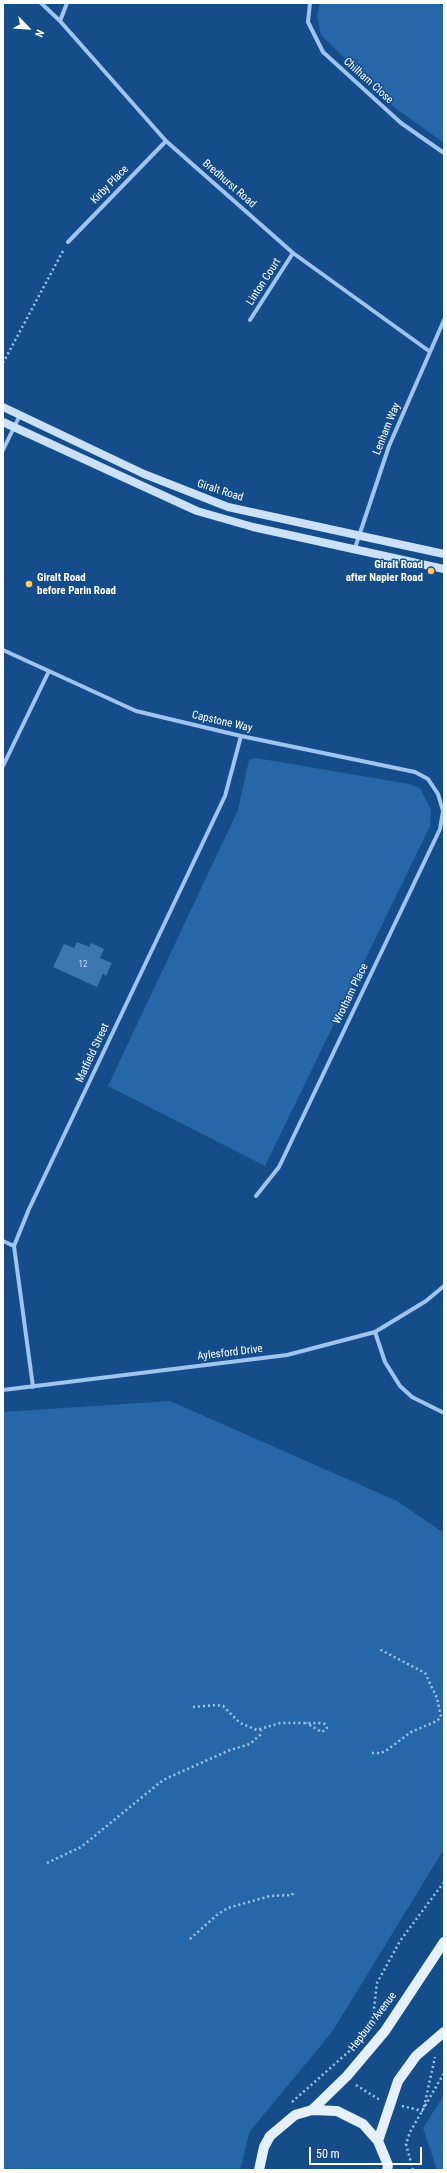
<!DOCTYPE html>
<style>
body{margin:0}
#map{position:relative;width:447px;height:2173px;overflow:hidden;background:#154d8a;font-family:"Roboto Condensed",sans-serif}
canvas{display:block}
.frame{position:absolute;inset:0;border:4px solid #fff;pointer-events:none}
.north{position:absolute;left:8px;top:8px;width:40px;height:40px;-webkit-text-stroke:3px #154d8a;paint-order:stroke;rotate:115deg;font-size:11px;font-weight:700;line-height:16px;text-align:center;color:#fff}
.north::after{content:'';display:block;margin:auto;width:14px;height:18px;background:#fff;clip-path:polygon(50% 0,100% 100%,50% 72%,0 100%)}
.scale{position:absolute;left:309px;top:2147px;width:113px;height:18px;box-sizing:border-box;border:2px solid #fff;border-top:0;padding-left:5px;font-size:12px;line-height:14px;white-space:nowrap;color:#fff;-webkit-text-stroke:3px #154d8a;paint-order:stroke}
</style>
<div id="map">
<canvas width="447" height="2173"></canvas>
<div class="frame"></div>
<div class="north">N</div>
<div class="scale">50 m</div>
</div>
<script>
const g = document.querySelector('canvas').getContext('2d');
g.lineJoin = 'round';
function fill(path, color) { g.fillStyle = color; g.fill(path, 'evenodd'); }
const poly = rows => new Path2D(rows.map(r => 'M' + r).join(''));
function trace(path, color, width, dash) { g.strokeStyle = color; g.lineWidth = width; g.lineCap = dash ? 'butt' : 'round'; g.setLineDash(dash || []); g.stroke(path); }
function drawText(font, color, halo, rows, align = 'center') {
  g.font = font + ' "Roboto Condensed",sans-serif'; g.lineWidth = 3; g.setLineDash([]); g.textBaseline = 'middle'; g.strokeStyle = halo; g.fillStyle = color; for (const [text, x, y, turn = 0] of rows) {
    g.save(); g.translate(x, y); g.rotate((+turn || 0) * Math.PI / 180); g.textAlign = isNaN(turn) ? turn : align; if (halo) g.strokeText(text, 0, 0); g.fillText(text, 0, 0); g.restore();
  }
}
const green = poly([
 [320,3,444,3,444,143,395,108,321,35,317,16],
 [256,758,409,784,420,788,431,810,430,826,265,1166,108,1086,238,810,249,760],
 [170,1401,397,1501,444,1533,444,1849,332,2032,250,2131,240,2170,3,2170,3,1412],
 [444,2095,444,2170,437,2170,423,2128]
]);
const building = poly([
 [77,942,89,947,91,943,104,949,100,958,112,963,106,976,103,974,97,987,53,967,64,944,74,948]
]);
const path = poly([
 [3,363,64,249],
 [193,1707,217,1705,223,1706,240,1723,257,1730,280,1723,319,1723,325,1724,327,1728,322,1732,306,1723],
 [372,1753,381,1753,387,1750,411,1732,437,1721,441,1717,437,1698,425,1673,379,1649],
 [47,1863,81,1847,163,1780,230,1750,250,1744,260,1735,261,1730],
 [190,1939,218,1914,228,1908,270,1896,292,1895,294,1891],
 [374,2016,384,2009],
 [363,2036,373,2017,377,1983,400,1941,444,1882],
 [356,2085,380,2100],
 [292,2102,354,2047],
 [402,2106,423,2111],
 [424,2107,435,2057],
 [413,2170,406,2144,410,2132,444,2073]
]);
const street = poly([
 [41,3,60,21,166,141,293,253,429,351],
 [310,3,308,22,323,52,401,123,444,153],
 [60,21,67,3],
 [68,242,166,141],
 [250,320,293,253],
 [3,450,20,415],
 [355,548,389,446,444,320],
 [3,650,136,711,241,736,415,772,428,779,438,794,443,811,440,829,279,1167,256,1196],
 [3,766,49,671],
 [3,1241,14,1246],
 [375,1332,385,1362,400,1386,412,1397,444,1413],
 [33,1387,14,1246,29,1209,225,796,241,736],
 [3,1390,287,1355,375,1332,426,1301,444,1286]
]);
const secondary = poly([
 [3,407,144,474,228,507,444,554],
 [3,422,197,511,253,527,444,569]
]);
const primary = poly([
 [312,2110,347,2076,385,2031,444,1942],
 [378,2141,398,2081,416,2056,444,2032],
 [259,2170,264,2147,270,2136,295,2115,312,2110,337,2111,363,2124,378,2141,388,2165,387,2170]
]);
const markers = [
 [431,571,4,"#ffc95b"],
 [29,584,4,"#ffc95b"]
];
const numberNames = [
 ["12",83,965]
];
const streetNames = [
 ["Chilham Close",368,81,42],
 ["Bredhurst Road",229,184,41],
 ["Kirby Place",110,185,-46],
 ["Linton Court",264,282,-57],
 ["Lenham Way",387,429,-68],
 ["Giralt Road",220,491,18],
 ["Capstone Way",222,722,13],
 ["Wrotham Place",351,994,-64],
 ["Matfield Street",93,1053,-65],
 ["Aylesford Drive",230,1353,-7],
 ["Hepburn Avenue",373,2022,-53]
];
const poiNames = [
 ["Giralt Road",423,565],
 ["after Napier Road",423,578],
 ["Giralt Road",37,578,"left"],
 ["before Parin Road",37,591,"left"]
];
fill(green, '#2767a9');
fill(building, '#3d77b3');
trace(path, '#9dc5ef', 2.5, [2, 3]);
trace(street, '#9dc5ef', 4);
trace(secondary, '#cae1fa', 8);
trace(primary, '#e5f0ff', 10);
for (const [x, y, r, color] of markers) { const dot = new Path2D(); dot.arc(x, y, r, 0, 2 * Math.PI); g.fillStyle = color; g.fill(dot); trace(dot, '#154d8a', 1.5); }
drawText('9px', '#ceddec', null, numberNames);
drawText('11px', '#fff', '#154d8a', streetNames);
drawText('bold 11px', '#fff', '#154d8a', poiNames, 'right');
</script>
